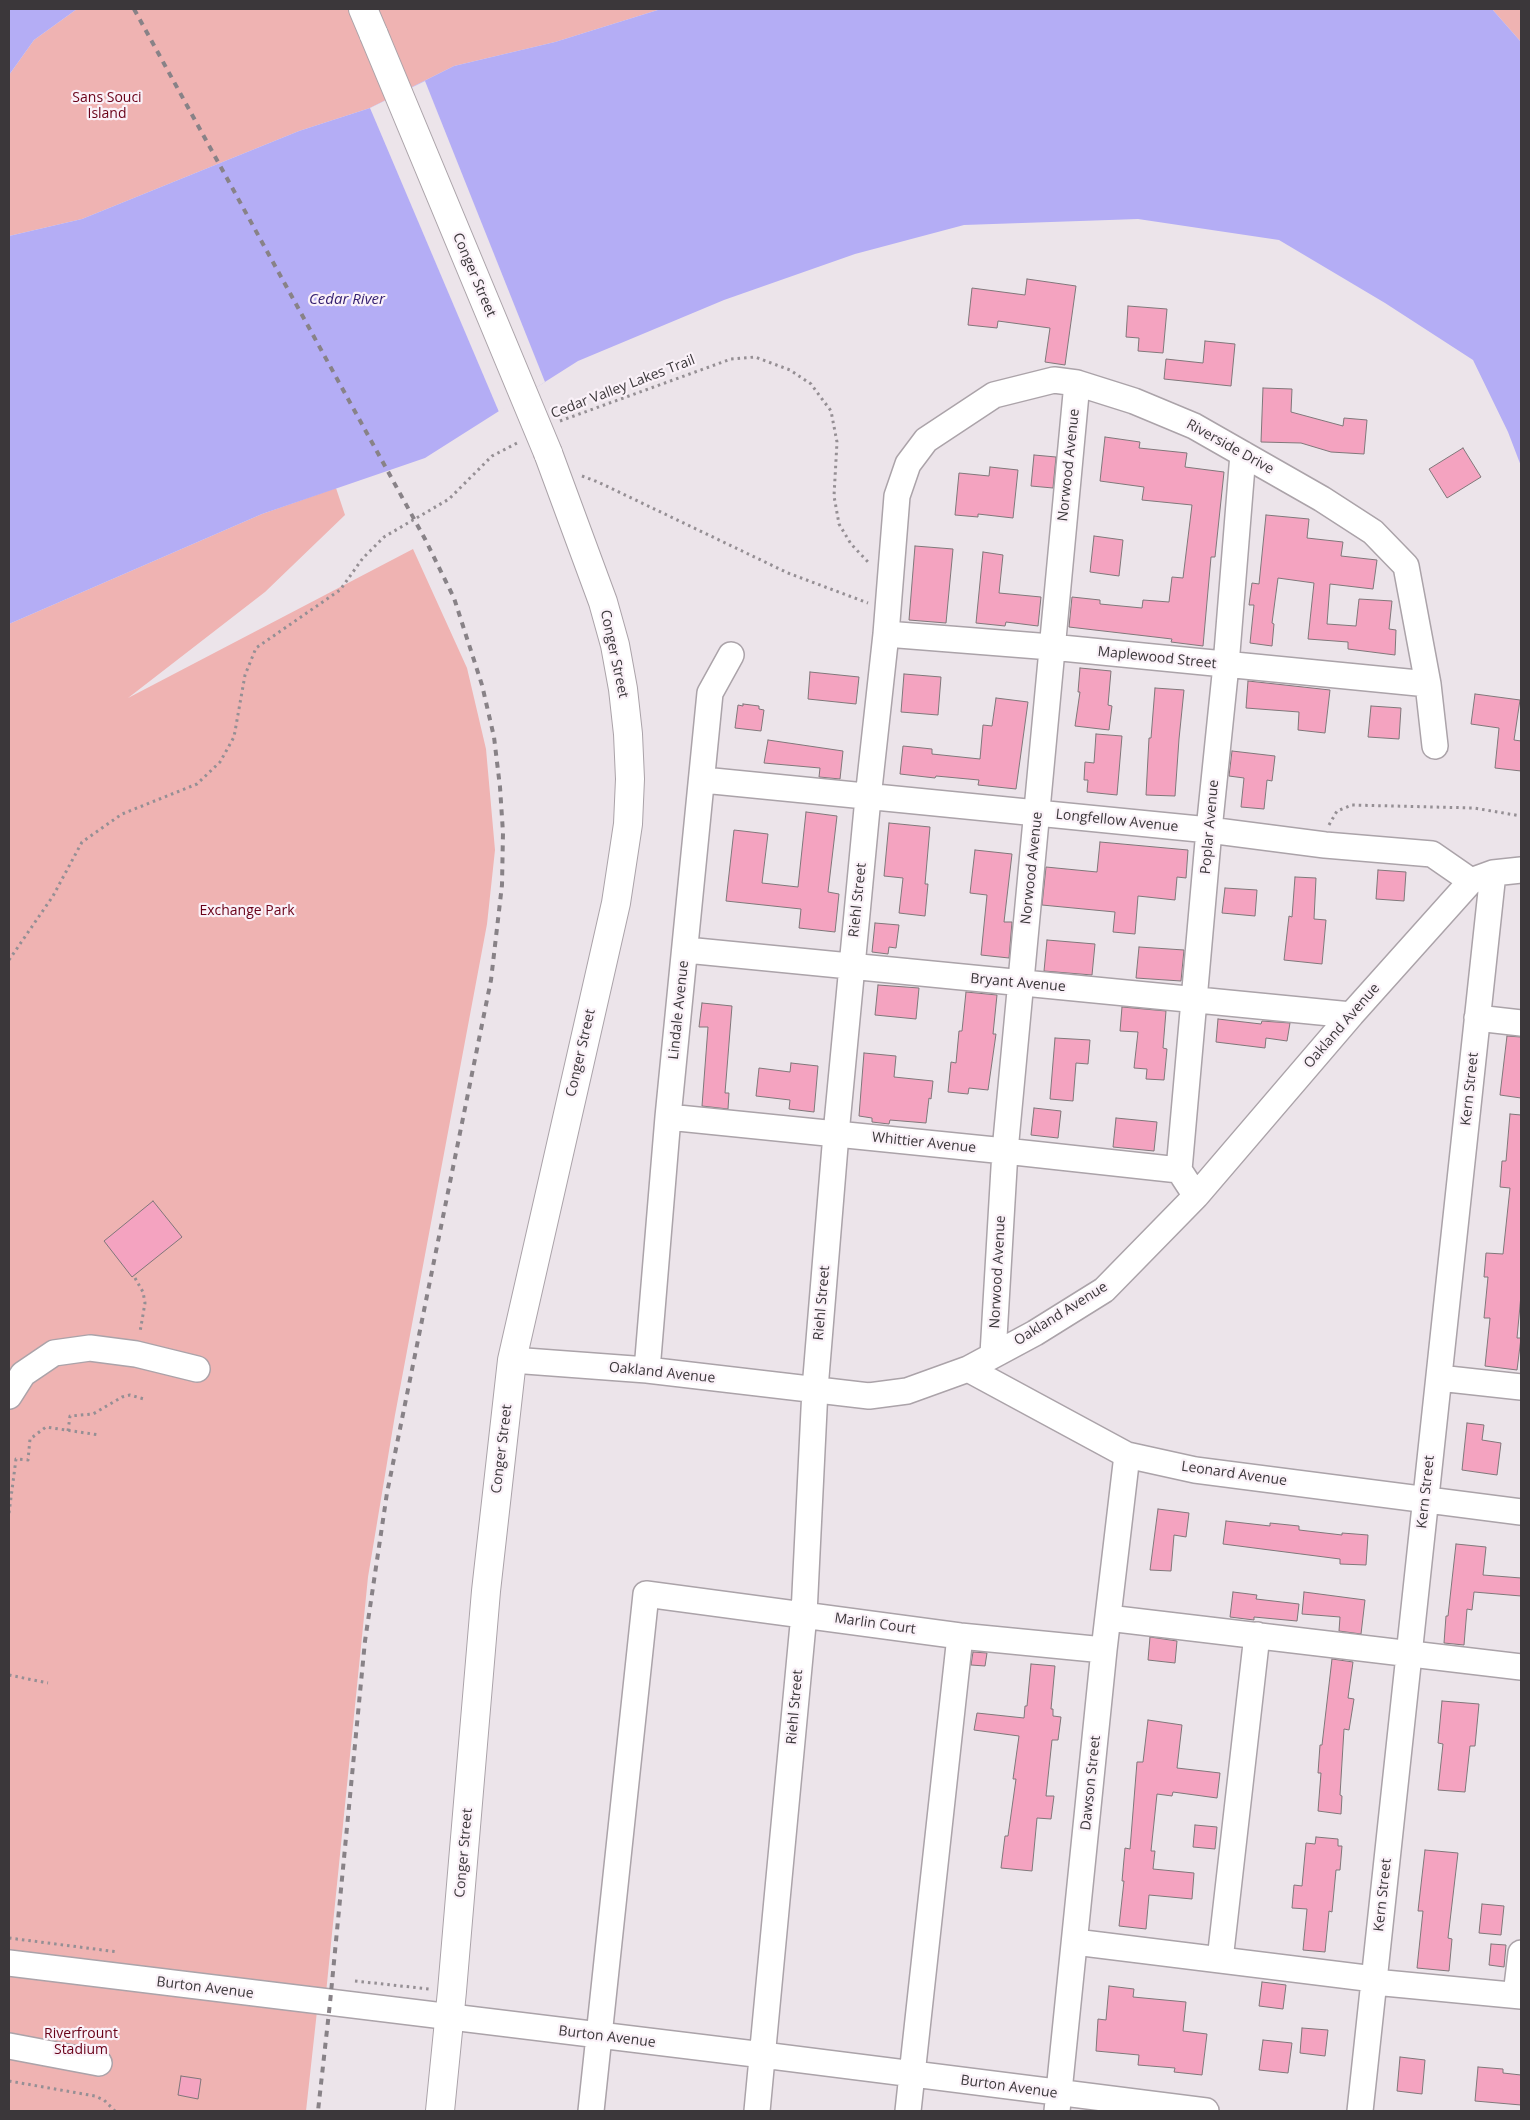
<!DOCTYPE html>
<style>
body{margin:0}
#map{position:relative;width:1530px;height:2120px;overflow:hidden;background:#ece4ea;font-family:"Open Sans",sans-serif}
canvas{display:block}
.frame{position:absolute;inset:0;border:10px solid #3b373a;pointer-events:none}
</style>
<div id="map">
<canvas width="1530" height="2120"></canvas>
<div class="frame"></div>
</div>
<script>
const g = document.querySelector('canvas').getContext('2d');
g.lineJoin = 'round';
function fill(path, color) { g.fillStyle = color; g.fill(path, 'evenodd'); }
const poly = rows => new Path2D(rows.map(r => 'M' + r).join(''));
function trace(path, color, width, dash) { g.strokeStyle = color; g.lineWidth = width; g.lineCap = dash ? 'butt' : 'round'; g.setLineDash(dash || []); g.stroke(path); }
function drawText(font, color, halo, rows, align = 'center') {
  g.font = font + ' "Open Sans",sans-serif'; g.lineWidth = 4.5; g.setLineDash([]); g.textBaseline = 'middle'; g.strokeStyle = halo; g.fillStyle = color; for (const [text, x, y, turn = 0] of rows) {
    g.save(); g.translate(x, y); g.rotate((+turn || 0) * Math.PI / 180); g.textAlign = isNaN(turn) ? turn : align; if (halo) g.strokeText(text, 0, 0); g.fillText(text, 0, 0); g.restore();
  }
}
const green = poly([
 [77,9,661,9,555,42,454,66,370,108,299,131,82,219,9,236,9,75,34,40],
 [1492,9,1521,9,1521,42],
 [336,488,345,515,265,592,128,698,413,549,467,668,486,749,495,850,487,924,395,1415,368,1577,325,2003,318,2002,306,2111,9,2111,9,624,262,514]
]);
const water = poly([
 [9,9,77,9,34,40,9,75],
 [661,9,1492,9,1521,42,1521,466,1508,432,1473,360,1385,303,1279,240,1138,219,964,225,855,254,724,300,578,361,425,458,262,514,9,624,9,236,82,219,299,131,370,108,454,66,555,42]
]);
const pier = poly([
 [425,81,545,382,499,412,370,108]
]);
const building = poly([
 [1027,279,1076,286,1065,365,1045,362,1050,328,998,321,997,328,968,325,972,288,1025,295,1027,279],
 [1128,306,1167,309,1163,353,1138,351,1139,338,1126,337,1128,306],
 [1205,341,1235,344,1231,386,1164,379,1166,359,1203,363,1205,341],
 [1263,388,1292,389,1291,412,1343,426,1344,418,1367,420,1364,454,1331,452,1301,443,1261,442,1263,388],
 [1105,437,1140,442,1139,448,1187,453,1185,467,1224,472,1215,557,1211,557,1203,646,1171,642,1172,639,1069,627,1072,597,1100,600,1100,604,1142,608,1143,600,1169,602,1172,577,1183,578,1192,505,1142,500,1144,487,1100,481,1105,437],
 [1463,448,1481,477,1447,498,1429,469,1463,448],
 [1034,455,1056,457,1053,488,1031,486,1034,455],
 [990,467,1018,470,1013,518,978,514,978,517,955,515,959,473,989,476,990,467],
 [1266,515,1309,519,1307,538,1343,542,1341,556,1377,560,1373,589,1330,584,1327,624,1356,626,1359,599,1392,601,1389,629,1396,630,1395,655,1348,649,1348,642,1308,639,1314,583,1278,578,1272,623,1274,624,1272,646,1250,643,1254,605,1249,605,1252,583,1259,584,1266,515],
 [1094,536,1123,540,1119,576,1090,572,1094,536],
 [915,546,953,549,946,623,909,620,915,546],
 [983,552,1003,555,999,593,1041,597,1038,626,1006,622,1005,626,976,623,983,552],
 [1080,668,1111,671,1108,705,1112,706,1109,730,1075,726,1080,692,1078,692,1080,668],
 [810,672,859,677,856,704,808,699,810,672],
 [904,674,941,677,938,715,901,712,904,674],
 [1248,681,1330,690,1325,733,1298,730,1299,712,1246,708,1248,681],
 [1155,688,1184,690,1179,739,1175,796,1146,795,1149,738,1151,738,1155,688],
 [1475,694,1520,700,1514,740,1521,741,1521,771,1495,768,1499,728,1471,724,1475,694],
 [996,698,1028,702,1016,789,978,785,979,780,936,776,935,778,900,774,903,746,932,749,932,754,980,759,983,725,992,726,996,698],
 [743,704,759,706,759,709,764,710,761,731,735,728,738,705,743,706,743,704],
 [1371,706,1401,708,1399,739,1368,737,1371,706],
 [1096,734,1122,736,1117,795,1087,792,1088,780,1084,780,1085,762,1094,763,1096,734],
 [768,740,843,751,840,779,819,777,820,768,764,763,768,740],
 [1232,751,1275,756,1272,781,1267,780,1264,809,1241,807,1244,778,1229,776,1232,751],
 [806,812,837,816,828,892,839,894,835,932,799,928,801,909,726,901,734,830,768,834,762,883,798,887,806,812],
 [889,823,930,827,925,884,928,884,925,916,899,913,903,878,884,876,889,823],
 [1100,842,1188,850,1186,878,1177,877,1175,900,1138,896,1135,934,1113,932,1115,912,1042,905,1046,867,1097,872,1100,842],
 [975,850,1012,854,1004,922,1012,922,1009,958,981,955,987,895,970,893,975,850],
 [1378,870,1406,872,1404,901,1376,899,1378,870],
 [1295,877,1316,878,1314,919,1326,920,1322,964,1284,960,1289,916,1292,917,1295,877],
 [1225,888,1257,890,1255,916,1222,913,1225,888],
 [875,923,899,925,896,948,889,947,888,954,872,952,875,923],
 [1047,940,1095,944,1092,975,1044,971,1047,940],
 [1139,947,1184,950,1181,981,1136,978,1139,947],
 [878,985,919,988,916,1019,875,1015,878,985],
 [966,992,997,995,993,1034,996,1034,988,1090,969,1088,968,1094,948,1092,951,1062,956,1063,959,1031,962,1031,966,992],
 [702,1003,732,1006,725,1093,729,1093,728,1109,702,1106,708,1027,699,1027,702,1003],
 [1122,1007,1166,1011,1163,1048,1167,1049,1164,1080,1146,1079,1147,1069,1134,1068,1138,1032,1120,1031,1122,1007],
 [1218,1019,1261,1024,1262,1021,1290,1023,1287,1041,1266,1038,1265,1048,1216,1042,1218,1019],
 [1507,1036,1521,1037,1521,1098,1500,1095,1507,1036],
 [1055,1038,1090,1040,1088,1064,1076,1063,1073,1101,1050,1099,1055,1038],
 [864,1053,896,1056,894,1077,933,1081,931,1099,929,1098,926,1123,890,1120,889,1124,872,1122,872,1118,859,1116,864,1053],
 [791,1063,818,1066,814,1112,789,1109,790,1100,756,1096,759,1068,790,1072,791,1063],
 [1034,1108,1061,1111,1058,1138,1031,1135,1034,1108],
 [1510,1114,1521,1115,1521,1295,1517,1338,1521,1338,1517,1370,1485,1366,1490,1318,1484,1318,1488,1277,1484,1277,1486,1253,1503,1254,1510,1188,1500,1187,1502,1161,1506,1161,1510,1114],
 [1116,1118,1157,1122,1154,1151,1113,1147,1116,1118],
 [153,1201,182,1237,132,1277,104,1241,153,1201],
 [1467,1423,1484,1425,1482,1440,1501,1443,1497,1475,1462,1470,1467,1423],
 [1158,1509,1189,1513,1186,1537,1174,1535,1171,1571,1150,1570,1158,1509],
 [1226,1521,1270,1526,1270,1523,1299,1526,1299,1530,1342,1535,1342,1533,1368,1535,1366,1565,1340,1564,1340,1559,1223,1544,1226,1521],
 [1456,1544,1486,1547,1483,1575,1521,1578,1521,1596,1474,1592,1472,1610,1467,1609,1464,1645,1444,1643,1446,1616,1448,1616,1456,1544],
 [1233,1592,1257,1595,1256,1599,1299,1604,1297,1621,1254,1617,1254,1620,1230,1617,1233,1592],
 [1304,1592,1365,1600,1361,1634,1339,1631,1340,1617,1302,1614,1304,1592],
 [1150,1637,1177,1641,1175,1663,1148,1660,1150,1637],
 [973,1652,987,1653,985,1666,971,1665,973,1652],
 [1332,1659,1353,1662,1348,1698,1354,1699,1349,1730,1344,1729,1340,1795,1342,1796,1341,1814,1318,1811,1321,1773,1318,1773,1320,1745,1322,1745,1332,1659],
 [1031,1664,1055,1666,1051,1709,1053,1709,1053,1716,1061,1717,1058,1740,1052,1740,1046,1796,1054,1796,1051,1819,1037,1818,1032,1871,1001,1868,1005,1836,1008,1836,1016,1779,1013,1779,1019,1736,974,1730,977,1713,1024,1718,1025,1706,1027,1706,1031,1664],
 [1442,1701,1479,1704,1475,1746,1470,1746,1465,1792,1438,1790,1443,1744,1438,1743,1442,1701],
 [1148,1720,1182,1725,1177,1768,1220,1773,1217,1798,1173,1792,1172,1796,1157,1794,1151,1851,1155,1851,1153,1869,1194,1873,1192,1899,1149,1895,1146,1929,1119,1926,1124,1881,1122,1881,1125,1848,1130,1849,1137,1762,1143,1762,1148,1720],
 [1195,1825,1217,1827,1215,1849,1193,1847,1195,1825],
 [1316,1837,1338,1839,1338,1846,1342,1846,1340,1870,1336,1870,1332,1912,1329,1911,1325,1952,1303,1950,1307,1909,1292,1908,1294,1885,1302,1886,1306,1843,1315,1844,1316,1837],
 [1425,1850,1458,1853,1448,1938,1452,1939,1449,1971,1417,1968,1423,1911,1418,1911,1425,1850],
 [1482,1904,1504,1906,1501,1935,1479,1933,1482,1904],
 [1491,1944,1506,1945,1504,1967,1489,1965,1491,1944],
 [1262,1982,1286,1985,1283,2009,1259,2006,1262,1982],
 [1109,1986,1134,1989,1133,1997,1186,2002,1183,2031,1207,2034,1202,2075,1174,2072,1175,2068,1138,2065,1139,2055,1096,2051,1098,2019,1106,2020,1109,1986],
 [1302,2028,1328,2030,1325,2056,1300,2053,1302,2028],
 [1263,2040,1292,2043,1288,2073,1259,2070,1263,2040],
 [1400,2057,1425,2060,1422,2094,1397,2091,1400,2057],
 [1478,2067,1503,2069,1503,2073,1521,2075,1521,2105,1475,2101,1478,2067],
 [181,2076,201,2079,198,2099,178,2095,181,2076]
]);
const path = poly([
 [560,421,731,359,755,357,790,370,811,384,831,411,837,442,834,496,839,524,851,544,869,563],
 [582,476,598,482,788,573,868,603],
 [1329,825,1337,811,1352,805,1474,808,1521,816],
 [9,960,53,896,82,842,122,814,197,784,220,762,234,737,245,675,256,648,340,590,363,558,384,537,449,499,492,456,519,442],
 [135,1278,143,1292,145,1303,140,1332],
 [68,1431,70,1416,93,1414,122,1397,130,1395,144,1399],
 [9,1513,16,1459,28,1460,30,1439,46,1427,99,1435],
 [9,1675,48,1683],
 [9,1938,118,1952],
 [355,1981,429,1989],
 [9,2081,95,2096,104,2100,115,2111]
]);
const minor = poly([
 [886,634,1051,647,1428,684],
 [703,780,1209,830,1325,845,1432,854,1471,881],
 [686,950,1351,1015],
 [1477,1018,1521,1023],
 [668,1117,1005,1151,1179,1170],
 [1196,1196,1179,1170,1209,830,1226,665,1243,454],
 [993,1354,1005,1151,1077,383],
 [512,1360,647,1370,869,1396,907,1391,968,1369,1035,1333,1104,1290,1196,1196,1351,1015,1471,881,1493,873,1521,870],
 [968,1369,1127,1455,1195,1470,1521,1512],
 [647,1370,668,1117,710,693,731,655],
 [1439,1378,1521,1387],
 [9,1396,23,1374,54,1353,90,1348,136,1354,197,1369],
 [1108,1618,1521,1667],
 [1075,1942,1374,1979],
 [1220,1960,1257,1635],
 [9,1963,763,2055,1206,2111],
 [1374,1982,1521,1996],
 [1516,1995,1521,1953],
 [9,2046,99,2063],
 [591,2111,646,1594,960,1636,1104,1650],
 [757,2111,804,1614,815,1389,836,1134,868,798,886,634,897,496,908,464,926,440,994,395,1054,380,1077,383,1134,401,1194,426,1322,499,1373,532,1406,566,1428,684,1435,746],
 [908,2111,960,1636],
 [1057,2111,1104,1650,1127,1455],
 [1360,2111,1493,873]
]);
const major = poly([
 [363,9,374,35],
 [440,2111,452,1991,486,1591,512,1360,616,903,628,824,630,779,628,734,623,689,615,645,603,602,548,453]
]);
const rail = poly([
 [134,9,425,539,454,598,482,685,494,737,500,787,503,833,502,885,491,980,387,1493,365,1641,330,2003,318,2111]
]);
const majorBridge = poly([
 [374,35,548,453]
]);
const parkNames = [
 ["Sans Souci",107,98],
 ["Island",107,114],
 ["Exchange Park",247,911],
 ["Riverfrount",81,2034],
 ["Stadium",81,2050]
];
const streetNames = [
 ["Conger Street",474,275,67],
 ["Cedar Valley Lakes Trail",623,387,-21],
 ["Riverside Drive",1230,447,29],
 ["Norwood Avenue",1069,465,-84],
 ["Conger Street",614,654,78],
 ["Maplewood Street",1157,658,6],
 ["Longfellow Avenue",1117,821,6],
 ["Poplar Avenue",1210,827,-85],
 ["Norwood Avenue",1032,868,-84],
 ["Riehl Street",858,900,-84],
 ["Bryant Avenue",1018,983,5],
 ["Lindale Avenue",679,1010,-84],
 ["Oakland Avenue",1342,1026,-49],
 ["Conger Street",581,1053,-77],
 ["Kern Street",1470,1089,-84],
 ["Whittier Avenue",924,1143,6],
 ["Norwood Avenue",998,1272,-87],
 ["Riehl Street",822,1303,-85],
 ["Oakland Avenue",1061,1314,-32],
 ["Oakland Avenue",662,1373,6],
 ["Conger Street",502,1449,-83],
 ["Leonard Avenue",1234,1474,8],
 ["Kern Street",1426,1492,-84],
 ["Marlin Court",875,1624,8],
 ["Riehl Street",795,1707,-85],
 ["Dawson Street",1091,1783,-84],
 ["Conger Street",464,1853,-85],
 ["Kern Street",1383,1895,-84],
 ["Burton Avenue",205,1988,7],
 ["Burton Avenue",607,2037,7],
 ["Burton Avenue",1009,2087,8]
];
const waterNames = [
 ["Cedar River",347,300]
];
fill(green, '#efb3b2');
fill(water, '#b4adf5');
fill(pier, '#ece4ea');
fill(building, '#f4a3c0');
trace(building, '#80777a', 1);
trace(minor, '#aba3a9', 28);
trace(major, '#aba3a9', 30);
trace(path, '#958f94', 3, [2.5, 4]);
trace(minor, '#fff', 25);
trace(major, '#fff', 28);
trace(rail, '#888287', 4, [6, 6]);
trace(majorBridge, '#aba3a9', 30, []);
trace(majorBridge, '#fff', 28);
drawText('14px', '#690118', '#faf1f8', parkNames);
drawText('14px', '#3b373a', '#faf1f8', streetNames);
drawText('italic 15px', '#331e70', '#faf1f8', waterNames);
</script>
